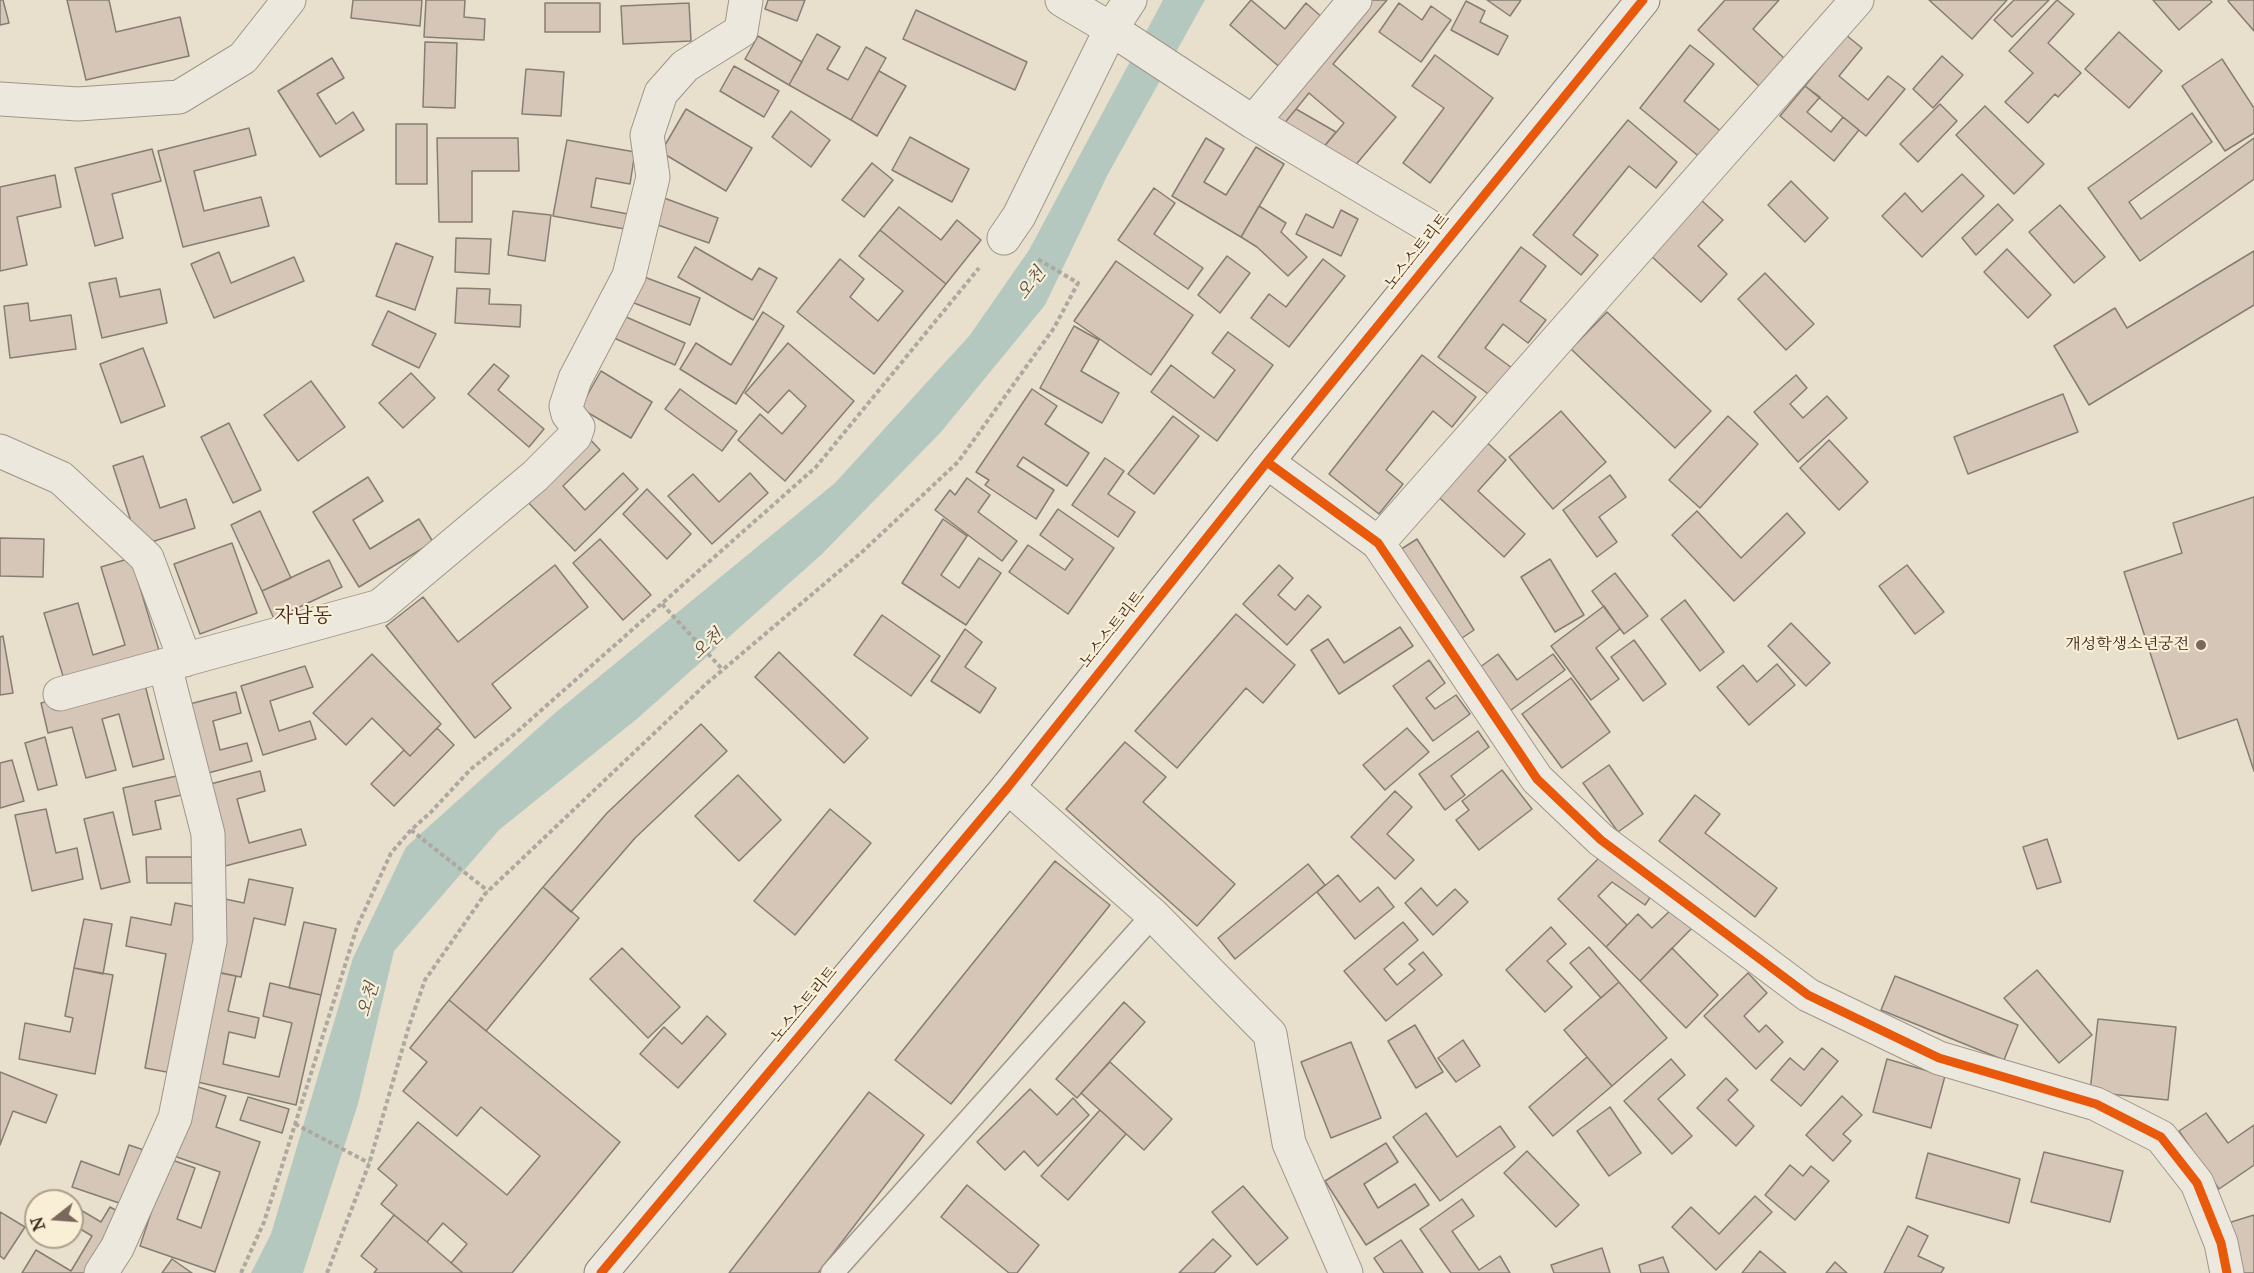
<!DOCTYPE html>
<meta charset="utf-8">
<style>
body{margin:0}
#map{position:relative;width:2254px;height:1273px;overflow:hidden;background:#e8e0cc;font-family:"IM FELL Great Primer",serif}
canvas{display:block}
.north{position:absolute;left:24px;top:1189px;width:60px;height:60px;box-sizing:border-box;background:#f8efd6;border:2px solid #ae9f8d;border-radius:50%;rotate:253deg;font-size:16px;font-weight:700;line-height:24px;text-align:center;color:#40281f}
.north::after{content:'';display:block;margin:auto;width:21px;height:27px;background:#7b685c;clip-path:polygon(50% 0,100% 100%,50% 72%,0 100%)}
</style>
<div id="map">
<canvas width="2254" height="1273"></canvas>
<div class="north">N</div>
</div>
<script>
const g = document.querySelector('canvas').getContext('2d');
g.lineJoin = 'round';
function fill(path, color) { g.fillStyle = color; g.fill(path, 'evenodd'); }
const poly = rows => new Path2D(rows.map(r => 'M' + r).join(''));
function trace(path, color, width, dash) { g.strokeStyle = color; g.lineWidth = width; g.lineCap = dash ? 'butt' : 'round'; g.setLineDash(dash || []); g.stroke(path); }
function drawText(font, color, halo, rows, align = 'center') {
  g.font = font + ' "IM FELL Great Primer","Noto Serif KR",serif'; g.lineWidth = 4.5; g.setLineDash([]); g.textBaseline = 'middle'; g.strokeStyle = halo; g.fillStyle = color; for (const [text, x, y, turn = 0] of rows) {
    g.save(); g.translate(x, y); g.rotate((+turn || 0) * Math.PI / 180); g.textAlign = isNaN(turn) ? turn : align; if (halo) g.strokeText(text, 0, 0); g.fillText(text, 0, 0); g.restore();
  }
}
const water = poly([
 [1163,0,1205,0,1108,174,1045,305,941,432,822,554,638,718,499,830,394,951,358,1104,303,1273,251,1273,271,1234,353,958,406,847,555,713,835,483,970,335,1029,250]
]);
const building = poly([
 [0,0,3,0,9,23,0,25,0,0],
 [67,0,109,0,116,32,180,17,189,56,86,80,67,0],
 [353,0,422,0,420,26,351,18,353,0],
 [426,0,465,0,464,17,485,19,484,40,424,37,426,0],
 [768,0,805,0,797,21,765,9,768,0],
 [1251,0,1285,29,1306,3,1324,19,1282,69,1230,25,1251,0],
 [1363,0,1387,0,1333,64,1396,117,1348,174,1317,155,1344,123,1309,93,1279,130,1262,120,1363,0],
 [1487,0,1521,0,1510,16,1487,0],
 [1725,0,1779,0,1753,29,1785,59,1760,87,1698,30,1725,0],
 [1929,0,2007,0,1972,39,1929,0],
 [2014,0,2049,0,2012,37,1994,20,2014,0],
 [2057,0,2074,14,2048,43,2081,73,2058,97,2055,94,2028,123,2005,102,2033,73,2009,51,2057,0],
 [2153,0,2210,0,2212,2,2179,30,2153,0],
 [2230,0,2254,0,2254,31,2228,1,2230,0],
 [1466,1,1485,11,1480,22,1508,36,1498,55,1451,30,1466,1],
 [545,3,600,3,600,32,545,32,545,3],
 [689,3,691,41,623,44,621,6,689,3],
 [1399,3,1422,20,1431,6,1451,20,1421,62,1379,32,1399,3],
 [916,10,1027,62,1015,90,903,39,916,10],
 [2119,32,2162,71,2129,108,2085,69,2119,32],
 [817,34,840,47,827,69,848,80,866,47,886,58,851,120,789,85,817,34],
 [1846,35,1862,48,1839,76,1868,100,1888,76,1905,89,1866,136,1805,86,1846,35],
 [758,36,802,62,789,85,745,59,758,36],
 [425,42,457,43,455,108,423,107,425,42],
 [1690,45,1714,64,1684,101,1723,133,1702,159,1640,108,1690,45],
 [1435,55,1493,98,1430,183,1403,163,1444,108,1412,86,1435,55],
 [1942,56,1963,75,1933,108,1913,89,1942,56],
 [332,58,344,78,317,94,336,124,353,112,364,130,320,157,278,91,332,58],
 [2222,59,2254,108,2254,133,2225,151,2182,86,2222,59],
 [734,66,779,91,764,117,720,91,734,66],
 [526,69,564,72,561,116,522,114,526,69],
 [879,71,906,86,877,136,851,120,879,71],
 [1805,86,1820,97,1807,112,1831,132,1843,117,1859,130,1834,161,1780,116,1805,86],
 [1940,104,1957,121,1918,162,1900,144,1940,104],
 [1985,106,2044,164,2014,194,1956,135,1985,106],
 [686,109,752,148,726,191,661,152,686,109],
 [1296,109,1336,132,1317,155,1279,130,1296,109],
 [791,111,830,140,811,167,772,137,791,111],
 [2192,113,2212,142,2129,202,2141,219,2254,138,2254,179,2140,261,2088,188,2192,113],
 [1628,120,1677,162,1656,188,1629,166,1573,235,1598,255,1581,275,1533,235,1628,120],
 [396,124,427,124,427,184,396,184,396,124],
 [249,128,256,155,194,171,204,211,261,197,269,226,183,247,158,151,249,128],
 [910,137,969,169,952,202,892,170,910,137],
 [437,138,518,138,519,171,472,171,472,222,439,222,437,138],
 [1206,138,1224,149,1204,182,1226,195,1256,147,1284,164,1241,237,1172,196,1206,138],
 [567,140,635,152,630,184,596,178,591,207,628,214,625,229,553,216,567,140],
 [152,149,161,181,112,194,123,238,95,246,75,168,152,149],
 [872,163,893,180,864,217,842,200,872,163],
 [1962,174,1984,196,1922,257,1882,216,1905,193,1922,212,1962,174],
 [55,175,61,207,17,217,27,265,0,271,0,187,55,175],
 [1791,181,1828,218,1805,242,1768,205,1791,181],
 [1154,188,1175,203,1154,234,1203,268,1188,289,1118,240,1154,188],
 [664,198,718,218,709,243,655,224,664,198],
 [1700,199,1723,220,1698,246,1727,274,1701,302,1649,254,1700,199],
 [1998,204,2013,220,1976,255,1962,238,1998,204],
 [2060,205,2105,257,2074,283,2029,232,2060,205],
 [1259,206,1286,223,1281,232,1307,257,1288,276,1257,247,1241,237,1259,206],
 [899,207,941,240,957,220,981,240,946,284,880,230,899,207],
 [1341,210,1358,219,1341,256,1296,234,1306,214,1333,228,1341,210],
 [513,211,551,215,545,261,508,255,513,211],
 [880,230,946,284,874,374,797,312,840,259,864,279,850,297,878,321,903,291,859,256,880,230],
 [456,238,491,239,489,274,455,272,456,238],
 [396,243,433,257,415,310,376,296,396,243],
 [695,247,752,280,759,268,777,278,753,320,678,277,695,247],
 [1521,247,1546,266,1520,301,1546,320,1528,343,1503,324,1485,348,1512,368,1491,396,1438,357,1521,247],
 [2007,249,2051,295,2028,318,1984,272,2007,249],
 [2254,251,2254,305,2089,405,2054,346,2115,308,2127,328,2254,251],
 [219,252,231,283,294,257,304,281,214,318,191,264,219,252],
 [1227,256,1250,273,1220,313,1198,295,1227,256],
 [1323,259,1345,276,1289,347,1251,318,1269,294,1286,307,1323,259],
 [1116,261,1193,315,1151,375,1074,321,1116,261],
 [1765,273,1814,324,1786,350,1738,299,1765,273],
 [639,275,700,298,690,325,629,301,639,275],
 [116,278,120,297,160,289,167,323,102,338,89,283,116,278],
 [457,288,490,289,489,304,521,305,520,327,455,323,457,288],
 [28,303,30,321,71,315,76,349,10,358,4,306,28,303],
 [388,311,436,334,419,368,372,345,388,311],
 [763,312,784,326,736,404,680,369,696,343,731,365,763,312],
 [1607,312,1711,411,1675,448,1571,349,1607,312],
 [624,316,685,343,675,365,614,338,624,316],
 [1074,326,1099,340,1081,371,1119,393,1102,423,1040,388,1074,326],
 [1228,332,1273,365,1217,441,1151,392,1171,365,1214,398,1235,370,1212,353,1228,332],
 [788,343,854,401,785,481,738,440,760,414,782,434,806,406,789,390,768,413,745,393,788,343],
 [143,348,165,406,121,423,100,364,143,348],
 [1422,355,1476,397,1452,427,1433,411,1386,470,1403,484,1379,514,1329,474,1422,355],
 [494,364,509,376,498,390,544,429,529,447,468,394,494,364],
 [601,371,652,402,631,438,580,408,601,371],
 [411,373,435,398,403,428,379,403,411,373],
 [1796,375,1807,388,1790,404,1803,418,1827,396,1847,418,1798,462,1754,412,1796,375],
 [311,381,345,427,298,461,264,415,311,381],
 [680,389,737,431,722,451,665,409,680,389],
 [1032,389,1057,406,1045,424,1089,453,1067,486,1023,457,1017,466,1054,490,1036,519,985,485,989,480,976,472,1032,389],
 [2063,394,2078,432,1968,474,1954,437,2063,394],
 [1561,411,1606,462,1553,509,1509,457,1561,411],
 [1173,416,1199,436,1154,494,1128,474,1173,416],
 [1728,416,1758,444,1700,508,1669,480,1728,416],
 [229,423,261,490,233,503,201,437,229,423],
 [586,435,600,450,563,486,585,510,623,473,638,489,575,551,522,496,586,435],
 [1481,437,1506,460,1478,491,1525,534,1504,557,1432,491,1481,437],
 [1829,440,1868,482,1839,510,1800,468,1829,440],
 [143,456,160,508,186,499,195,528,139,546,113,466,143,456],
 [1105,458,1124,471,1108,494,1135,512,1118,537,1072,505,1105,458],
 [750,473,768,493,712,544,668,496,693,474,719,502,750,473],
 [1610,475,1626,497,1599,517,1617,542,1597,557,1563,510,1610,475],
 [368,477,383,501,353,520,370,549,419,519,433,542,359,587,313,512,368,477],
 [967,478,990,495,978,512,1017,541,1002,561,935,510,950,490,955,495,967,478],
 [647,489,691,534,667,559,623,514,647,489],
 [2254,497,2254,771,2237,719,2178,739,2124,572,2182,553,2173,523,2254,497],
 [1058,509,1114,548,1068,614,1009,572,1028,545,1065,570,1073,559,1040,535,1058,509],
 [260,511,291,578,262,591,231,525,260,511],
 [1697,511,1741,558,1787,513,1805,533,1734,601,1672,535,1697,511],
 [943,519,967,536,941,575,959,588,979,558,1001,573,966,625,902,583,943,519],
 [0,538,44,539,43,577,0,576,0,538],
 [600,539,651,595,623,620,573,563,600,539],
 [1417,539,1474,630,1453,644,1395,553,1417,539],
 [232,543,257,613,200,634,174,564,232,543],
 [131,558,161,657,66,686,44,613,78,603,93,655,125,645,101,567,131,558],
 [1550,559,1584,615,1555,632,1521,577,1550,559],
 [329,560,342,587,274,619,262,591,329,560],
 [555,565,588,607,492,684,511,708,475,738,386,626,423,597,458,642,555,565],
 [1279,565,1293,578,1278,595,1295,610,1308,595,1321,607,1287,645,1243,604,1279,565],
 [1907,565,1944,612,1915,634,1879,586,1907,565],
 [1615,573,1648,616,1624,634,1592,591,1615,573],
 [1685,600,1724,652,1700,671,1661,619,1685,600],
 [1604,606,1620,629,1596,648,1619,679,1591,700,1551,646,1604,606],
 [1236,614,1295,665,1263,703,1246,688,1177,768,1135,731,1236,614],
 [882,615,940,656,911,696,854,655,882,615],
 [1791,623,1830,663,1806,686,1768,646,1791,623],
 [1400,627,1413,646,1339,694,1311,650,1328,639,1344,663,1400,627],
 [965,629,982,642,965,667,996,688,980,713,931,681,965,629],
 [3,636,13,693,0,695,0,637,3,636],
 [1634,640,1666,684,1643,701,1611,657,1634,640],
 [779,652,868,738,844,763,755,677,779,652],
 [372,654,441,724,410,756,372,718,346,745,313,713,372,654],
 [1498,654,1517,680,1553,654,1565,670,1503,716,1472,673,1498,654],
 [1429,660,1445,683,1426,698,1435,709,1456,695,1470,714,1433,741,1393,686,1429,660],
 [1777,664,1795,685,1749,725,1717,687,1743,665,1757,682,1777,664],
 [305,666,313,687,270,701,279,731,310,721,316,739,263,755,241,686,305,666],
 [143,677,164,759,133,767,119,714,102,719,116,770,86,778,72,727,48,733,41,703,143,677],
 [1571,678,1610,732,1562,768,1522,714,1571,678],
 [236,692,241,713,213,721,220,750,247,743,252,761,201,775,182,706,236,692],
 [701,724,727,751,635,838,571,912,543,887,607,813,701,724],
 [437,728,454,745,394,806,371,784,404,750,410,756,437,728],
 [1407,728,1429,752,1385,790,1363,765,1407,728],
 [1478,731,1489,747,1451,776,1465,795,1445,810,1419,774,1478,731],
 [45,737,57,785,38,790,25,743,45,737],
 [1125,742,1166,777,1143,802,1235,884,1197,926,1066,809,1125,742],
 [12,760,24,801,0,808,0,763,12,760],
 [1609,765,1643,814,1618,832,1583,783,1609,765],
 [1502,770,1532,809,1479,850,1456,820,1469,810,1462,801,1502,770],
 [260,771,265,791,237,799,249,843,301,829,306,845,225,866,203,786,260,771],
 [181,775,186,794,155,801,161,829,133,835,123,788,181,775],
 [738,775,781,820,739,861,695,816,738,775],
 [1395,791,1412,807,1387,834,1414,860,1395,879,1351,837,1395,791],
 [1695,795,1720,814,1705,833,1777,888,1755,917,1659,841,1695,795],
 [46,809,56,853,77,848,83,879,32,891,15,815,46,809],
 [830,809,871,843,795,935,754,901,830,809],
 [113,812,130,882,101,889,84,819,113,812],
 [2047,839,2061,882,2037,889,2023,847,2047,839],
 [1601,856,1654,892,1645,905,1612,882,1598,896,1627,925,1606,947,1558,899,1601,856],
 [146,857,198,857,198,883,147,883,146,857],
 [1055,861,1110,905,951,1104,895,1060,1055,861],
 [1308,864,1325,885,1235,959,1218,938,1308,864],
 [1338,875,1360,902,1378,887,1394,907,1355,939,1317,892,1338,875],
 [249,879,293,888,285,925,254,918,241,977,209,971,225,899,244,903,249,879],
 [543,887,579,918,486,1031,449,1000,543,887],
 [1421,888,1437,906,1455,889,1468,902,1433,935,1405,903,1421,888],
 [175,903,202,908,172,1073,145,1068,166,954,126,946,131,917,171,925,175,903],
 [1675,906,1694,926,1640,981,1606,947,1638,914,1652,928,1675,906],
 [84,919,112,924,103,974,74,968,84,919],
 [304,922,336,929,321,995,289,988,304,922],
 [1403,922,1418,940,1384,969,1397,985,1415,970,1409,964,1423,952,1442,975,1386,1021,1344,971,1403,922],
 [1551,927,1566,944,1547,961,1572,987,1545,1012,1506,970,1551,927],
 [1589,947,1619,982,1601,998,1570,963,1589,947],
 [622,948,680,1007,648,1038,590,979,622,948],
 [1672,948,1718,995,1686,1028,1640,981,1672,948],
 [74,968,113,975,95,1074,19,1059,25,1023,70,1032,73,1018,65,1016,74,968],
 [2037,970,2092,1035,2059,1063,2004,998,2037,970],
 [213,971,236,976,228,1011,259,1018,255,1038,229,1032,223,1064,279,1077,292,1023,263,1016,270,983,321,995,296,1105,189,1080,213,971],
 [1748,973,1767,993,1744,1016,1759,1032,1766,1025,1783,1042,1756,1069,1704,1016,1748,973],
 [1895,976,2018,1025,2004,1060,1881,1010,1895,976],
 [1619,982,1667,1038,1612,1086,1564,1030,1619,982],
 [449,1000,620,1142,512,1273,463,1273,451,1263,467,1244,443,1223,427,1242,381,1204,397,1185,378,1169,418,1122,507,1195,540,1156,481,1107,457,1136,403,1091,427,1062,410,1048,449,1000],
 [1124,1002,1145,1022,1077,1098,1056,1079,1124,1002],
 [707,1016,726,1034,678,1088,640,1054,664,1027,682,1044,707,1016],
 [2098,1019,2176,1027,2168,1100,2090,1092,2098,1019],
 [1415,1025,1443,1072,1416,1088,1388,1041,1415,1025],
 [1463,1040,1480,1066,1456,1082,1438,1058,1463,1040],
 [1351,1042,1381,1118,1331,1138,1301,1062,1351,1042],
 [1822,1048,1838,1061,1801,1106,1771,1080,1790,1058,1804,1070,1822,1048],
 [1587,1057,1612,1086,1553,1136,1529,1107,1587,1057],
 [1671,1059,1685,1075,1658,1099,1692,1136,1672,1154,1624,1101,1671,1059],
 [1887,1059,1945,1076,1931,1128,1873,1112,1887,1059],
 [1110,1062,1172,1119,1144,1150,1081,1093,1110,1062],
 [0,1072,57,1095,46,1123,13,1111,0,1145,0,1072],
 [1726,1078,1738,1090,1728,1100,1754,1126,1736,1146,1697,1108,1726,1078],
 [195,1086,226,1096,216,1127,260,1142,215,1272,140,1246,169,1159,195,1168,177,1219,201,1228,220,1172,171,1155,195,1086],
 [1030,1089,1057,1115,1073,1098,1089,1115,1038,1166,1024,1151,1005,1170,977,1142,1030,1089],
 [869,1092,924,1135,818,1273,729,1273,869,1092],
 [1842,1096,1862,1115,1843,1134,1851,1141,1833,1161,1806,1135,1842,1096],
 [248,1097,289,1109,282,1133,240,1120,248,1097],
 [1610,1107,1641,1153,1609,1176,1577,1131,1610,1107],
 [1100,1110,1126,1134,1068,1200,1041,1176,1100,1110],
 [1426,1113,1457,1157,1500,1126,1515,1147,1440,1201,1393,1137,1426,1113],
 [2206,1113,2228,1143,2254,1125,2254,1165,2219,1189,2179,1131,2206,1113],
 [1386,1143,1398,1162,1364,1184,1378,1208,1415,1184,1429,1205,1366,1245,1325,1181,1386,1143],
 [129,1145,150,1152,131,1207,72,1187,81,1161,119,1175,129,1145],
 [1527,1151,1579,1205,1556,1227,1504,1173,1527,1151],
 [2044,1152,2123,1171,2110,1222,2031,1202,2044,1152],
 [1928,1153,2020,1179,2009,1223,1916,1198,1928,1153],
 [1790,1165,1803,1176,1811,1166,1829,1181,1795,1220,1765,1195,1790,1165],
 [967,1185,1039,1245,1017,1273,1009,1273,941,1217,967,1185],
 [1243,1186,1288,1238,1257,1265,1212,1212,1243,1186],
 [1755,1196,1772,1212,1716,1270,1672,1227,1691,1207,1719,1234,1755,1196],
 [1462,1199,1474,1216,1452,1231,1479,1270,1500,1256,1510,1273,1451,1273,1420,1229,1462,1199],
 [74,1206,101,1222,110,1207,128,1217,94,1273,22,1273,36,1250,71,1271,92,1236,72,1224,72,1209,74,1206],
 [0,1212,25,1227,4,1259,0,1256,0,1212],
 [394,1215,427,1242,463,1273,374,1273,377,1269,361,1256,394,1215],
 [2254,1215,2254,1273,2244,1273,2228,1223,2254,1215],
 [1908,1226,1928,1236,1918,1256,1944,1268,1941,1273,1884,1273,1908,1226],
 [1213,1239,1231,1256,1214,1273,1179,1273,1213,1239],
 [1401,1240,1423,1273,1384,1273,1374,1258,1401,1240],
 [1602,1248,1610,1273,1554,1273,1551,1265,1602,1248],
 [1760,1251,1786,1273,1742,1273,1760,1251],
 [1663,1257,1669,1273,1641,1273,1639,1265,1663,1257],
 [172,1259,192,1273,162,1273,172,1259],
 [1835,1262,1847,1273,1826,1273,1835,1262]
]);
const path = poly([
 [662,604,723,670],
 [411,830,488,891],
 [295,1124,369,1163],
 [241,1273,264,1222,281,1169,357,927,391,853,411,830,430,813,471,769,511,737,816,467,979,268],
 [327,1273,369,1164,409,1026,425,980,485,894,706,684,862,552,958,462,1054,328,1078,283,1036,258]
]);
const service = poly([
 [832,1273,1153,915]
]);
const minor = poly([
 [1062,0,1111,29,1253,122,1449,238],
 [0,99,78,104,179,97,243,58,289,0],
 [1253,122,1355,0],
 [1004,238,1019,216,1111,29,1130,0],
 [0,451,61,478,147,558,185,660],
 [1267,462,1378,543,1537,779,1601,840,1808,995,1939,1058,2096,1104,2161,1137,2197,1183,2221,1243,2227,1273],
 [1378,543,1857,0],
 [60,694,380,606,535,476,575,436,578,427,568,414,566,406,575,379,629,276,653,177,647,135,661,93,685,66,741,31,746,0],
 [1008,787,1153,915,1270,1034,1289,1143,1346,1273],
 [101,1273,117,1248,175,1118,210,941,208,834,165,666]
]);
const secondary = poly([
 [601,1273,1008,787,1267,462,1643,0]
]);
const cycleway = poly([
 [1267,462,1378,543,1537,779,1601,840,1808,995,1939,1058,2096,1104,2161,1137,2197,1183,2221,1243,2227,1273],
 [601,1273,1008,787,1267,462,1643,0]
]);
const markers = [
 [2201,645,6,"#7b685c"]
];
const streetNames = [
 ["노스스트리트",1418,252,-51],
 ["노스스트리트",1113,630,-51],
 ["노스스트리트",805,1005,-50]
];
const poiNames = [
 ["개성학생소년궁전",2189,645]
];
const waterNames = [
 ["오천",1032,284,-53],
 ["오천",708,645,-42],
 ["오천",369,1000,-73]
];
const quarterNames = [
 ["자남동",303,617]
];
fill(water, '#b4c8bf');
fill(building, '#d6c6b7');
trace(building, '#867e73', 1.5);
trace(service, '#9e9689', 25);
trace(minor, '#9e9689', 35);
trace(secondary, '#867e73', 35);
trace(path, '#ada8a0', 4, [4.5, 3]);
trace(service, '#ece8de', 22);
trace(minor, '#ece8de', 33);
trace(secondary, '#ece8de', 33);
trace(cycleway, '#e8590c', 9);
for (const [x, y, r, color] of markers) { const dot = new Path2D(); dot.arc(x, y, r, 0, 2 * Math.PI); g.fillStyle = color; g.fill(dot); trace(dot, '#f8efd6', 2); }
drawText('16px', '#40281f', '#f8efd6', streetNames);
drawText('16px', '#40281f', '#f8efd6', poiNames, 'right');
drawText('italic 18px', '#584e46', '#f8efd6', waterNames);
drawText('20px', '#40281f', '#f8efd6', quarterNames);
</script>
